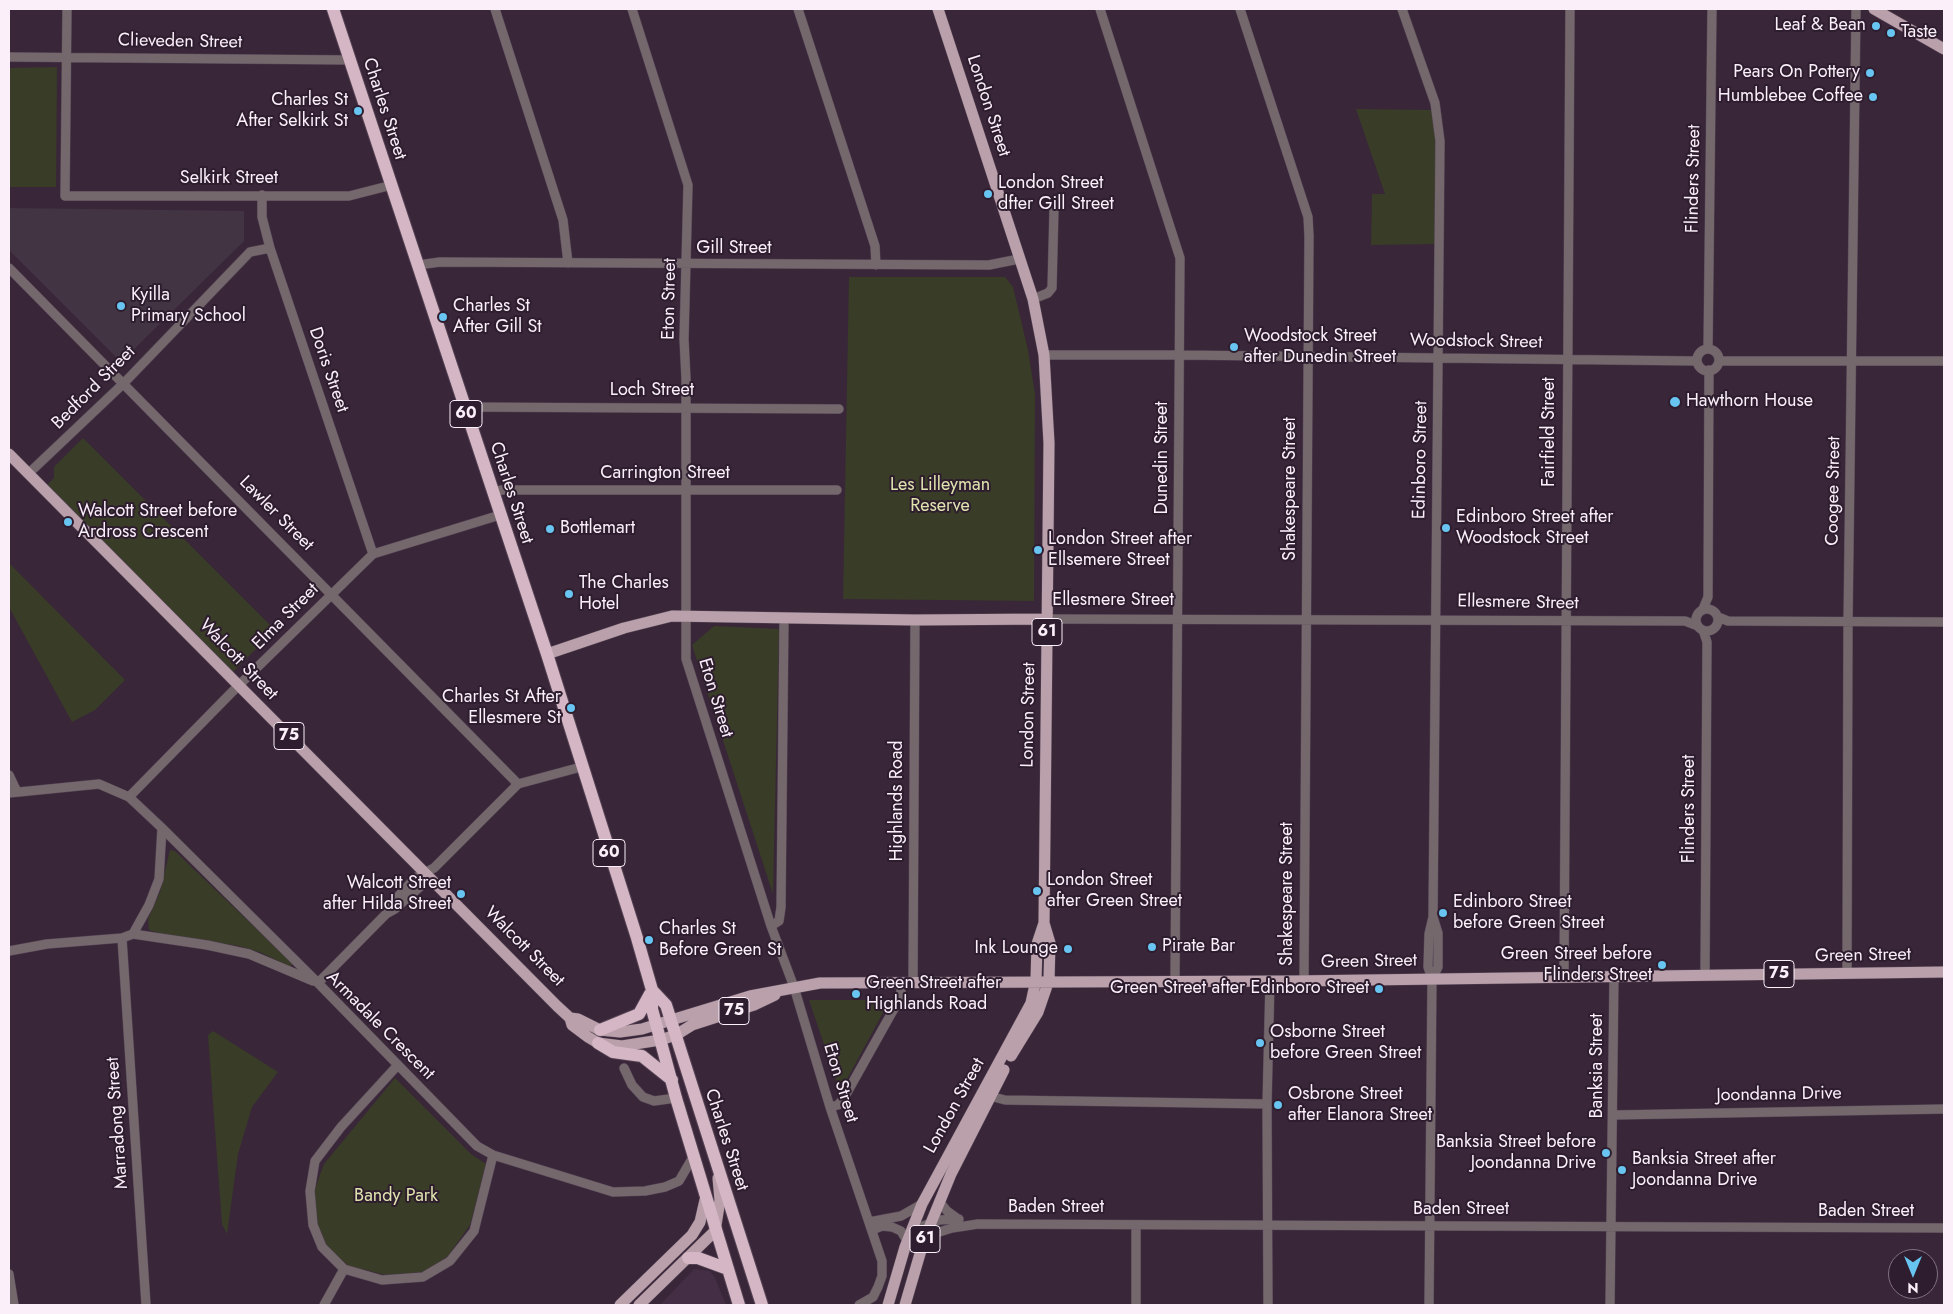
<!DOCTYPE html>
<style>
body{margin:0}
#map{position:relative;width:1953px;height:1314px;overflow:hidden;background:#392739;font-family:Jost,sans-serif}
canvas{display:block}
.frame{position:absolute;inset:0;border:10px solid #fbeffa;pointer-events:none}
.north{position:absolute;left:1888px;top:1249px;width:50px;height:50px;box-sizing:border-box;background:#2e1d2e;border:1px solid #807180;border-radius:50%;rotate:180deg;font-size:14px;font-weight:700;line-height:20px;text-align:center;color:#fbeffa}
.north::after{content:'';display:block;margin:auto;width:18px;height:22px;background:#68c4f0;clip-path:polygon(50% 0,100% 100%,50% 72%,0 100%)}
</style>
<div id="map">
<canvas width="1953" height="1314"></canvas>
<div class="frame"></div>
<div class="north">N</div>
</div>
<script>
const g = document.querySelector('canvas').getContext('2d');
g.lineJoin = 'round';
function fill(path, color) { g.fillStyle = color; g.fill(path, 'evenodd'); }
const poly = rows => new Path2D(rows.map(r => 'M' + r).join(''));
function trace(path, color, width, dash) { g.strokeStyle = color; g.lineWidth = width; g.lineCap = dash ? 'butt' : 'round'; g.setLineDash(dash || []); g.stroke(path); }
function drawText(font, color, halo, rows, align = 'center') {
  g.font = font + ' Jost,sans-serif'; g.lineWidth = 4; g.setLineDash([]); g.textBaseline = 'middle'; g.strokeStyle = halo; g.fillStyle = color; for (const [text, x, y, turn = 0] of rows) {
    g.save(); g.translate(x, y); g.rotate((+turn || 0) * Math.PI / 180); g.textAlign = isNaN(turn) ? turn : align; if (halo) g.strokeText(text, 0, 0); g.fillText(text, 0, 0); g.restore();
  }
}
const built = poly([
 [694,1269,710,1271,715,1278,726,1305,660,1305]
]);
const education = poly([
 [9,208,244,211,244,241,121,362,9,250]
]);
const green = poly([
 [57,67,56,187,9,187,9,68],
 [1356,109,1432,110,1436,128,1435,244,1371,245,1372,194,1385,194],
 [849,277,1005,277,1013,287,1028,350,1035,394,1034,601,843,599],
 [83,438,275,630,231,674,45,487,54,478,54,467],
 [9,563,125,680,95,710,72,722,9,607],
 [714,626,779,629,773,894,692,645],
 [170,850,175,851,293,964,290,967,262,953,239,946,165,935,149,930,148,919,160,892],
 [809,1000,890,1000,840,1092],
 [213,1031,278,1072,252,1107,238,1154,227,1234,222,1224,208,1035],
 [395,1078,471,1154,486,1164,470,1225,448,1256,424,1272,386,1275,349,1266,327,1248,317,1226,314,1191,324,1164]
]);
const minor = poly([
 [67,9,65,196,349,196,392,185],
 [495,9,563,220,568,263],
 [632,9,688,185,684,339,686,379,686,659,771,926,794,987,830,1107,882,1261,882,1276,878,1287,873,1297,859,1305],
 [798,9,875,246,876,265],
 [1100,9,1180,258,1175,981],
 [1240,9,1308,217,1309,236,1304,980],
 [1402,9,1435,103,1440,141,1433,917,1429,934,1428,967,1432,979,1429,1305],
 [9,57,350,60],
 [262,195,262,217,270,248,373,554],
 [418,265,440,262,989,265,1019,259],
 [9,268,518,784],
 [1033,299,1048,293,1052,288,1054,209],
 [1708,349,1712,9],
 '1697 360a11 11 0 1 1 22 0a11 11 0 1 1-22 0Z',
 [1044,355,1180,355,1697,361],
 [1719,361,1944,361],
 [464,407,839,409],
 [28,474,124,383,250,252,270,248],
 [492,492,502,490,837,490],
 '1696 620a11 11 0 1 1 22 0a11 11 0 1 1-22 0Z',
 [1703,609,1708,597,1709,370],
 [1718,617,1728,621,1944,622],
 [1047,619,1685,621,1698,626],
 [1703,630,1707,642,1705,975],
 [9,775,17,792],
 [9,793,99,784,129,797,162,828,159,879,149,905,133,934],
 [129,797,232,692,373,554,500,515],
 [162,828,318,983,477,1146,493,1155,613,1192,645,1191,665,1187,679,1181,693,1157],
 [386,914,395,909,421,886,425,872],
 [771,926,779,921,781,907,784,619],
 [122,938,146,1305],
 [9,951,47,944,122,938,133,934,207,945,249,954,313,981],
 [1847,973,1848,622,1856,9],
 [1564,976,1570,9],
 [1432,979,1438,967,1438,933,1433,917],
 [318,983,386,914,391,904,415,878,434,868,518,784,581,767],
 [913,983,915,620],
 [397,1066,341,1127,315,1161,310,1191,313,1225,322,1247,344,1269,382,1280,423,1277,450,1261,474,1231,493,1155],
 [624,1068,632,1085,643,1097,654,1101,676,1098],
 [986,1095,1005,1100,1267,1104],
 [830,1107,838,1105,844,1098,900,998,902,983],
 [1614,1115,1944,1109],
 [939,1201,947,1211,958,1219],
 [869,1222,901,1216,922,1204],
 [1136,1225,1136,1305],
 [872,1230,882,1226,892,1227,901,1231,907,1241],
 [924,1240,933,1234,952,1228,978,1224,1944,1228],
 [909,1243,923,1226,939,1220,959,1219],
 [9,1274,14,1305],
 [324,1305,344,1269],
 [1268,1305,1267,1104,1270,981],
 [1610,1305,1614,976]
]);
const major = poly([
 [1874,9,1944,49],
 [9,454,557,1006,570,1018,578,1019,600,1030,620,1032,642,1029,750,996,820,983,1295,981,1944,972],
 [547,654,624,628,672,616,915,620,1047,619],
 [570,1018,572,1025,588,1037,598,1043,622,1046,660,1040,676,1035,692,1025,754,1005,775,995],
 [1011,1056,1038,1012,1049,980,1050,943,1044,923],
 [620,1305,692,1235,700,1222,705,1200],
 [639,1305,715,1231,720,1200,718,1178],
 [888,1305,905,1247,922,1204,1031,1003,1036,980,1037,944,1044,923,1049,443,1044,355,1033,299,938,9],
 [905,1305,924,1240,951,1174,1004,1070]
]);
const highway = poly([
 [333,9,547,654,637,938,652,990,652,1009,676,1098,739,1305],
 [652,990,666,1005,762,1305],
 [600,1030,639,1014,650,994],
 [598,1043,613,1052,642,1056,672,1080],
 [688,1258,698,1258,728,1269]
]);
const markers = [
 [1876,26,5,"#68c4f0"],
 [1891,33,5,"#68c4f0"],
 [1870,73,5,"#68c4f0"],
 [1873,97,5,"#68c4f0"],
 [358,111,5,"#68c4f0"],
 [988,194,5,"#68c4f0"],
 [121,306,5,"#68c4f0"],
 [443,317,5,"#68c4f0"],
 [1234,347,5,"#68c4f0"],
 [1675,402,6,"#68c4f0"],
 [68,522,5,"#68c4f0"],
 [1446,528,5,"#68c4f0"],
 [550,529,5,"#68c4f0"],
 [1038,550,5,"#68c4f0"],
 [569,594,5,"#68c4f0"],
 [571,708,5,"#68c4f0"],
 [1037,891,5,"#68c4f0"],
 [461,894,5,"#68c4f0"],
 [1443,913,5,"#68c4f0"],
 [649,940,5,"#68c4f0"],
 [1152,947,5,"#68c4f0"],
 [1068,949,5,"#68c4f0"],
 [1662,965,5,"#68c4f0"],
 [1379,989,5,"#68c4f0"],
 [856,994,5,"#68c4f0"],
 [1260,1043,5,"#68c4f0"],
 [1278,1105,5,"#68c4f0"],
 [1606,1153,5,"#68c4f0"],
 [1622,1170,5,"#68c4f0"]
];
const shields = [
 [466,414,32],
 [1047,632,30],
 [289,736,30],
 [609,853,32],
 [1779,974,30],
 [734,1011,30],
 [925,1239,30]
];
const shieldNames = [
 ["60",466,414],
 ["61",1047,632],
 ["75",289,736],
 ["60",609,853],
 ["75",1779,974],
 ["75",734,1011],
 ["61",925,1239]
];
const poiNames = [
 ["Leaf & Bean",1866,26,"right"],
 ["Taste",1901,33],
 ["Pears On Pottery",1860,73,"right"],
 ["Humblebee Coffee",1863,97,"right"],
 ["Charles St",348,101,"right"],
 ["After Selkirk St",348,122,"right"],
 ["London Street",998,184],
 ["dfter Gill Street",998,205],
 ["Kyilla",131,296],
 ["Primary School",131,317],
 ["Charles St",453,307],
 ["After Gill St",453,328],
 ["Woodstock Street",1244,337],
 ["after Dunedin Street",1244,358],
 ["Hawthorn House",1686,402],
 ["Walcott Street before",78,512],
 ["Ardross Crescent",78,533],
 ["Edinboro Street after",1456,518],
 ["Woodstock Street",1456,539],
 ["Bottlemart",560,529],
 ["London Street after",1048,540],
 ["Ellsemere Street",1048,561],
 ["The Charles",579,584],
 ["Hotel",579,605],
 ["Charles St After",561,698,"right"],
 ["Ellesmere St",561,719,"right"],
 ["London Street",1047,881],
 ["after Green Street",1047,902],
 ["Walcott Street",451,884,"right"],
 ["after Hilda Street",451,905,"right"],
 ["Edinboro Street",1453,903],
 ["before Green Street",1453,924],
 ["Charles St",659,930],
 ["Before Green St",659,951],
 ["Pirate Bar",1162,947],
 ["Ink Lounge",1058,949,"right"],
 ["Green Street before",1652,955,"right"],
 ["Flinders Street",1652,976,"right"],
 ["Green Street after",866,984],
 ["Highlands Road",866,1005],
 ["Green Street after Edinboro Street",1369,989,"right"],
 ["Osborne Street",1270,1033],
 ["before Green Street",1270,1054],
 ["Osbrone Street",1288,1095],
 ["after Elanora Street",1288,1116],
 ["Banksia Street before",1596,1143,"right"],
 ["Joondanna Drive",1596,1164,"right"],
 ["Banksia Street after",1632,1160],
 ["Joondanna Drive",1632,1181]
];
const streetNames = [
 ["Clieveden Street",180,42,1],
 ["London Street",988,106,72],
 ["Charles Street",384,109,72],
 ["Selkirk Street",229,179],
 ["Flinders Street",1694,179,-89],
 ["Gill Street",734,249],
 ["Eton Street",670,299,-89],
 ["Woodstock Street",1476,342,1],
 ["Doris Street",328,370,71],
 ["Bedford Street",94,388,-45],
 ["Loch Street",652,391],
 ["Fairfield Street",1550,432,-90],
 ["Dunedin Street",1163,458,-90],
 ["Edinboro Street",1421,460,-89],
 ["Carrington Street",665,474],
 ["Shakespeare Street",1291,489,-90],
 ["Coogee Street",1834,491,-89],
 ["Charles Street",511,493,72],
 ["Lawler Street",276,514,45],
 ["Ellesmere Street",1113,601],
 ["Ellesmere Street",1518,603,1],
 ["Elma Street",286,617,-45],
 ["Walcott Street",238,660,46],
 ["Eton Street",715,698,73],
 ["London Street",1029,715,-89],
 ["Highlands Road",898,801,-90],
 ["Flinders Street",1690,809,-90],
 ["Shakespeare Street",1288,894,-90],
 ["Walcott Street",524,947,45],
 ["Green Street",1863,956,-1],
 ["Green Street",1369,962,-1],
 ["Armadale Crescent",380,1026,45],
 ["Banksia Street",1598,1066,-90],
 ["Eton Street",840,1083,73],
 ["Joondanna Drive",1779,1095,-1],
 ["London Street",955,1106,-61],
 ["Marradong Street",118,1123,-94],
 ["Charles Street",726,1140,72],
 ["Baden Street",1056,1208],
 ["Baden Street",1461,1210],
 ["Baden Street",1866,1212]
];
const parkNames = [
 ["Les Lilleyman",940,486],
 ["Reserve",940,507],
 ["Bandy Park",396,1197]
];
fill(built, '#442e45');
fill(education, '#423442');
fill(green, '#393c27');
trace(minor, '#544354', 10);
trace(major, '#544354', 12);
trace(highway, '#544354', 14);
trace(minor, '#74686d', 9);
trace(major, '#b9a0ab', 11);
trace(highway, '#d5b6c4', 12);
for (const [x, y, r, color] of markers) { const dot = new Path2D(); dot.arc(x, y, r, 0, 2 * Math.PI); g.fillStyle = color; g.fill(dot); trace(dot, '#2e1d2e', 2); }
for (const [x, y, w] of shields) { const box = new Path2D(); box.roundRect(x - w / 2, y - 13.5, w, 27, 4); g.fillStyle = '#2e1d2e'; g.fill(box); trace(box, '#fbeffa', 1); }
drawText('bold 16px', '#fbeffa', null, shieldNames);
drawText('18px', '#fbeffa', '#2e1d2e', poiNames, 'left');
drawText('18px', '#fbeffa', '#2e1d2e', streetNames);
drawText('18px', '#dfe4af', '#2e1d2e', parkNames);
</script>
